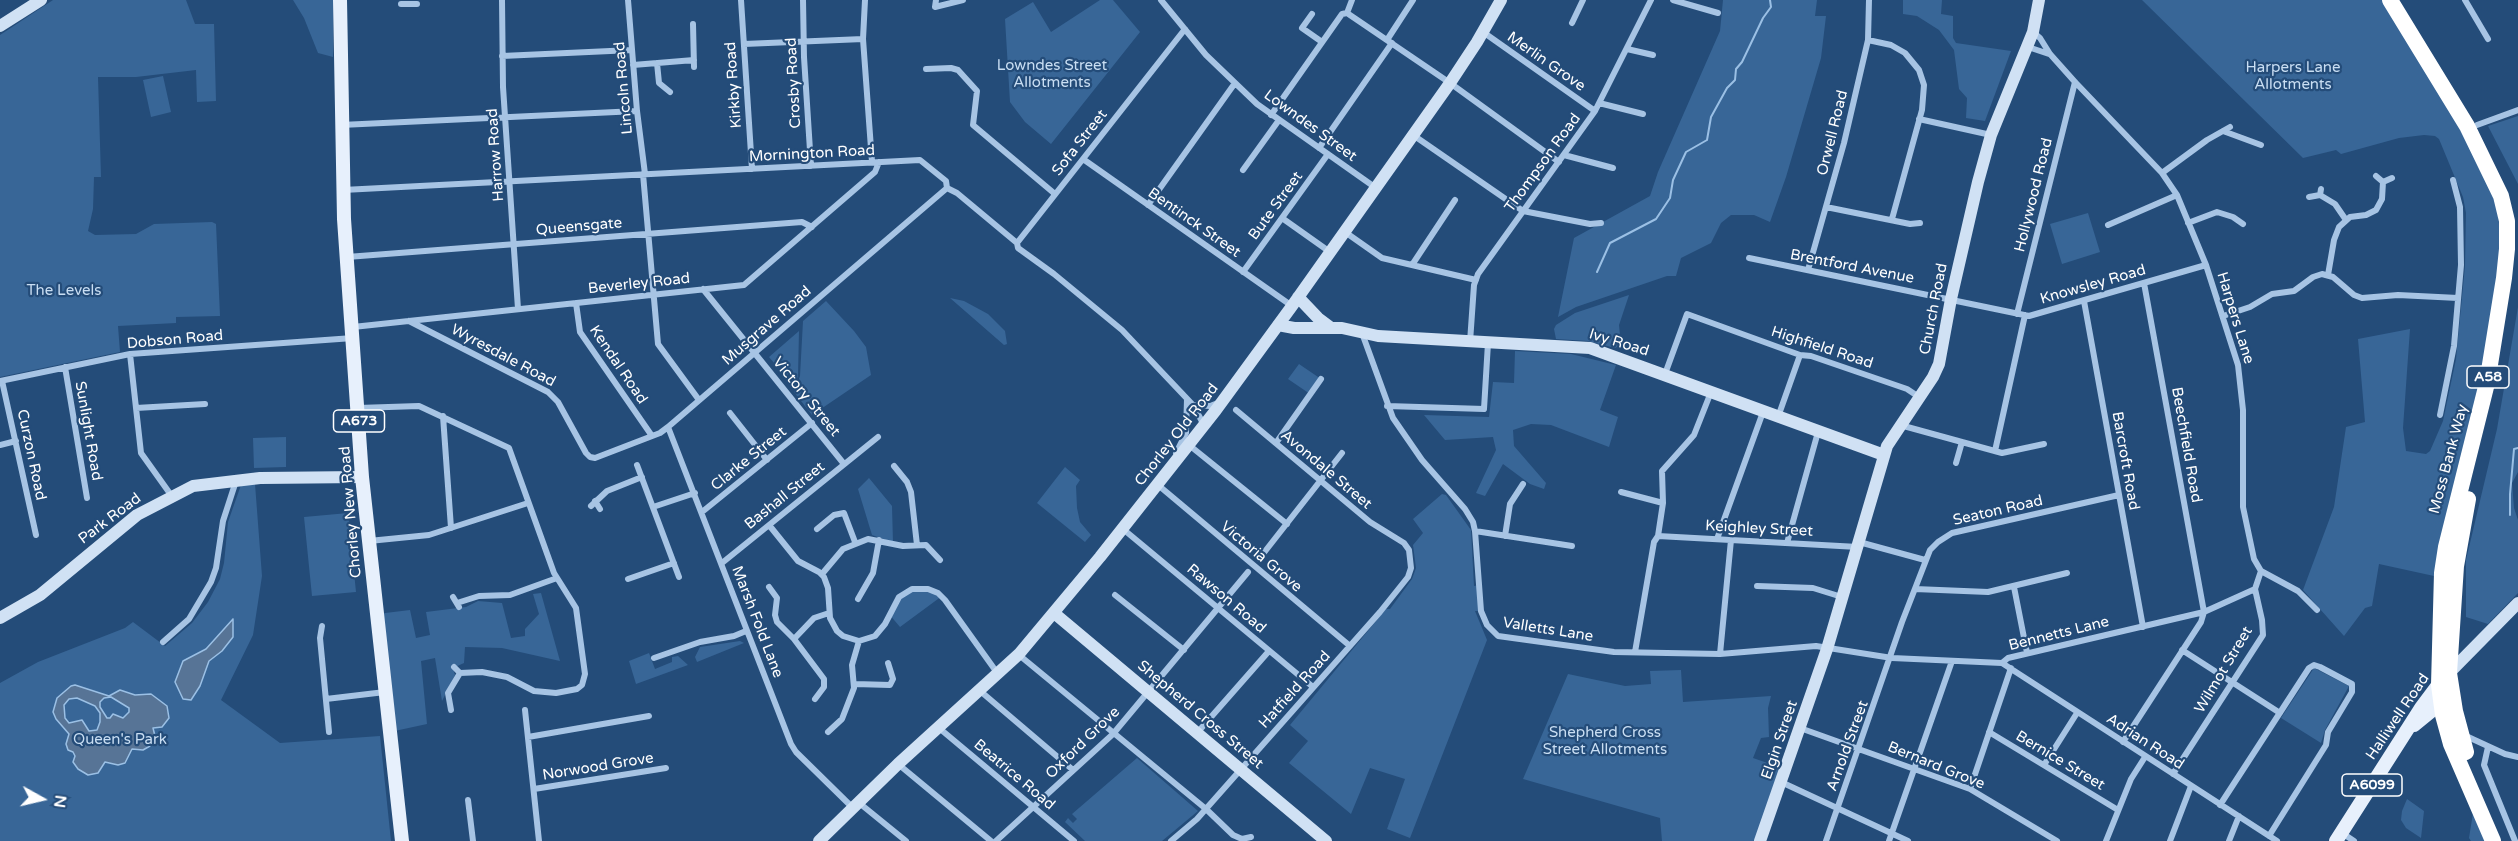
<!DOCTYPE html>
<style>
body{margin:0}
#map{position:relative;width:2518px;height:841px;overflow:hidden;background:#244c79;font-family:"Varela Round",sans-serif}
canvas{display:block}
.north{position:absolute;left:12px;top:769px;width:60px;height:60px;-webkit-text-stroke:4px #244c79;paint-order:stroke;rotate:98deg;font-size:16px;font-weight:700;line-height:24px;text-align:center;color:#fff}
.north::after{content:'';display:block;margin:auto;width:21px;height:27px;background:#fff;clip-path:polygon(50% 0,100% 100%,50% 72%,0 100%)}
</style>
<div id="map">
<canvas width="2518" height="841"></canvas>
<div class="north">N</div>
</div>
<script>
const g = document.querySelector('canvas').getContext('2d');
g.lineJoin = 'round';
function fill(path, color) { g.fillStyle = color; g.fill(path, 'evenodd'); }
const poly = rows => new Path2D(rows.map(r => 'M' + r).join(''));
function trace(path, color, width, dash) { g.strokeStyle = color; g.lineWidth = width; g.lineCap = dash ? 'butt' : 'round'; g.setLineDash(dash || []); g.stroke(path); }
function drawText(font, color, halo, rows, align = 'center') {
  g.font = font + ' "Varela Round",sans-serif'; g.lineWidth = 4.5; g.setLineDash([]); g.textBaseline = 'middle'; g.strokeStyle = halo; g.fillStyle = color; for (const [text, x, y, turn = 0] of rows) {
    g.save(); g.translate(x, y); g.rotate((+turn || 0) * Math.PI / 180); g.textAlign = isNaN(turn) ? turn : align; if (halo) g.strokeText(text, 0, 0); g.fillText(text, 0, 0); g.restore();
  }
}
const green = poly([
 [53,0,186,0,195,24,214,24,216,101,197,102,196,70,136,77,98,77,101,177,94,177,93,209,88,231,95,235,136,234,154,224,212,222,216,224,220,316,176,317,176,323,118,326,120,352,0,377,0,35],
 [293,0,333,0,333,57,318,53,304,18],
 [1100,0,1113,0,1140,32,1051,144,1025,122,1010,102,1005,19,1033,2,1051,32],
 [1723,0,1817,0,1815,16,1826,16,1821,58,1786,177,1770,222,1754,215,1731,215,1721,223,1711,243,1681,258,1676,276,1667,276,1576,307,1558,317,1574,238,1650,196,1658,172,1720,31],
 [1903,0,1942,0,1941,14,1953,16,1953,38,1956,43,2011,51,1985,121,1966,118,1967,98,1959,89,1954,50,1939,30,1917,16,1903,14],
 [2142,0,2382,0,2443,98,2483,171,2496,200,2502,247,2480,394,2434,576,2379,564,2372,606,2365,608,2344,636,2303,590,2334,507,2346,427,2365,422,2358,339,2410,329,2403,428,2406,451,2426,454,2430,451,2443,421,2456,359,2465,266,2466,213,2463,197,2439,139,2435,136,2424,135,2399,138,2341,154,2336,150,2303,158],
 [163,76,171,112,151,117,143,80],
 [2518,116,2518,184,2488,126],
 [2088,213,2100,252,2062,264,2050,224],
 [1629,295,1619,325,1621,345,1615,348,1588,341,1556,339,1554,329,1556,325,1575,313],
 [950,298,964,301,988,314,1005,331,1007,344,1004,345],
 [826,301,854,331,866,347,871,375,812,415,794,392,800,376,803,321],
 [2518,307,2518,472,2512,483,2514,508,2518,520,2518,593,2488,624,2466,617,2466,560,2497,429],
 [799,331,798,376,795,388,769,357],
 [1515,351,1571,354,1616,365,1600,410,1618,417,1609,447,1551,425,1531,424,1513,430,1514,446,1546,483,1544,489,1530,484,1503,464,1485,496,1476,493,1496,450,1493,437,1445,440,1424,415,1489,417,1493,382,1514,383],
 [1299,364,1321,379,1310,394,1288,379],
 [286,437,286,467,254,468,253,438],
 [1065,467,1080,480,1076,486,1077,508,1080,522,1091,535,1085,542,1037,503],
 [869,478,892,506,893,543,872,535,858,489],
 [255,484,262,576,253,635,221,700,280,743,380,736,391,841,0,841,0,683,38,662,125,628,133,622,165,646,192,623,208,602,220,579,224,563,228,522,241,485],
 [1442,494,1446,495,1471,530,1474,586,1479,585,1481,611,1475,611,1487,640,1410,838,1387,829,1405,779,1370,768,1351,814,1289,763,1308,741,1290,725,1386,609,1390,609,1412,579,1416,568,1413,545,1423,533,1413,519],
 [348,513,356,592,312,596,304,517],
 [923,588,942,596,900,627,889,614,903,594],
 [541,593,560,661,502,648,465,647,464,663,453,668,455,675,442,701,435,658,421,661,427,724,390,732,377,614,410,610,416,638,430,635,426,612,466,607,478,601,502,603,511,638,525,636,525,629,539,614,533,594],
 [740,641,744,643,697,662,695,657,700,647],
 [649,653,655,669,672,662,672,657,678,656,688,665,636,684,629,661],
 [2314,668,2349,686,2325,730,2321,743,2281,718],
 [1681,670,1683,702,1771,696,1768,708,1769,737,1761,738,1753,758,1782,768,1757,841,1662,841,1660,818,1523,779,1568,674,1625,686,1651,684,1650,671],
 [1137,758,1198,811,1162,841,1085,841,1065,822,1068,818,1073,823,1077,819,1072,814],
 [2407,799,2424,811,2421,838,2406,828,2401,820,2402,811],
 [2473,813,2485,841,2471,841,2469,838]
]);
const water = poly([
 [233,619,233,637,222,651,209,661,200,686,191,700,183,699,175,682,183,661,206,649,233,619],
 [75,685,109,696,120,690,135,695,151,694,167,706,169,718,162,727,153,728,155,736,150,746,143,750,132,749,125,763,118,765,105,762,98,773,88,775,78,769,73,762,75,756,73,752,68,750,66,744,69,734,56,719,53,712,57,698,71,686,75,685],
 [111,697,129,708,129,712,123,718,113,714,110,718,107,718,100,707,100,702,104,698,111,697],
 [77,698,95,706,100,713,100,722,97,730,89,731,82,720,69,723,65,718,64,705,69,699,77,698]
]);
const stream = poly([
 [1597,272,1610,243,1656,219,1670,198,1673,180,1686,152,1707,140,1711,117,1727,88,1735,80,1736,69,1742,62,1763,18,1771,7,1770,0],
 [2510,515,2510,494,2514,449,2518,448]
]);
const street = poly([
 [502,0,503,87,518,309],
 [628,0,637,111,645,174],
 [741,0,752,169],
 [803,0,804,57,811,166],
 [865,0,863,39,872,162],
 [936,0,935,7,963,0],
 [1161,0,1206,55,1257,104,1376,188],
 [1673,0,1718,13],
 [2465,0,2488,39],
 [401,4,417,4],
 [1347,13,1450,83,1559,162],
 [1347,13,1352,0],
 [1312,14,1302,28,1322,42],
 [1572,23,1583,0],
 [693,24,694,67],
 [1483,32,1595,111],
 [2033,32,2040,38,2050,54,2075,82,2162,173,2177,195,2206,265,2238,365,2243,410,2243,507,2254,559,2261,571,2298,591,2317,610],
 [1387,40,1413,0],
 [1868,40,1891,45,1905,53,1919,70,1924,85,1922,110,1892,219],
 [744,44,863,39],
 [2028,47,2049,54],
 [1627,49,1653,55],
 [502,56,632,50],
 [657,63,659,83,670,92],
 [633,65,694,60],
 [926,69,951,68,958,70,977,91,973,125,1055,194],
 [1599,103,1643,114],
 [1271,115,1342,14,1347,13],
 [1919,119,1991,135],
 [341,125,637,111],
 [2477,125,2518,110],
 [2223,131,2261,145],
 [1413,135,1523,211,1590,224,1601,223],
 [1319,148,1392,43],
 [1564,155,1613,168],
 [1083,159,1292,306],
 [1243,170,1279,120],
 [2162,173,2207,140,2230,127],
 [643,174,658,344,699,400],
 [2376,176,2383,182,2392,178],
 [343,190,920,160,946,181,947,188,957,193,1017,243,1018,248,1054,274,1122,330,1193,405,1204,425],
 [2320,195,2335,204,2346,220],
 [2309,197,2320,195,2321,189],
 [1148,205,1235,83],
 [1826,207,1910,224,1920,223],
 [1282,218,1330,252],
 [2188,223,2217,212,2233,217,2243,224],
 [2108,225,2177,195],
 [1345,232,1382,258,1476,280],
 [1017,243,1185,29],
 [347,257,802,222,812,227],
 [1749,258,2029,316,2206,265],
 [1412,265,1455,200],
 [1808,270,1844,143,1868,40,1869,0],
 [1243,272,1328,154],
 [2328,275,2334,240,2339,227,2350,217,2366,215,2376,210,2382,199,2383,182],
 [703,289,844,464],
 [2084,301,2143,627],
 [576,303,580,332,652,436],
 [2017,314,2075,82],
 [2223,316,2250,307,2272,294,2294,291,2313,277,2322,274,2333,277,2354,295,2362,298,2398,295,2458,298],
 [409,321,548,392,558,402,586,453,590,457,595,458,660,433,668,427,947,188],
 [353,327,744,285,875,172,879,162],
 [1362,333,1393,418,1422,460,1465,509,1473,522,1475,531,1481,611,1487,625,1498,636,1614,652,1720,654,1816,646,1892,658,2002,663,2008,658,2204,612,2255,589],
 [1470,342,1474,285,1478,274,1595,111,1651,0],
 [130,354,141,453,171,495],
 [65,367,87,498],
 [1665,374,1687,314,1800,355,1811,356,1907,389,1919,397],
 [0,381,130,354,353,338],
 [2,381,36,535],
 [1193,405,1210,406,1218,403],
 [1387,406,1484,409,1488,343],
 [136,408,205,404],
 [358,408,419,406,509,448,554,573,576,608,585,674,582,685,577,689,556,693,534,691,507,677,482,672,460,673,454,667],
 [730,413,767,460],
 [2440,415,2454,346,2461,265,2460,207,2453,180],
 [443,416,451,528],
 [1778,417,1800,355],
 [1900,425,2002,453,2044,444],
 [668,427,791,744,796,752,852,807],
 [1276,443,1321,379],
 [0,445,16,441],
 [1189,445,1287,524],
 [1995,451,2025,315],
 [1176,453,1186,433,1187,399],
 [1956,463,1962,442],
 [637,465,679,577],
 [894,466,907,482,911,492,917,545],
 [1158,485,1350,646],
 [1621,492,1663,503],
 [595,501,600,509],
 [591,506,607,491,642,477],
 [653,507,695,493],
 [702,512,812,423],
 [769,525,798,561,819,572,824,577,828,588,830,618,837,631,843,636,859,641,875,636,885,624,899,597,912,589,928,589,938,593,945,600,998,674],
 [817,529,834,515,844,513,855,542],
 [1123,529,1313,687],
 [1475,531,1572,546],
 [1505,536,1510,504,1523,484],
 [1658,536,1858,547],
 [1717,539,1763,412],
 [369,541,429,535,528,503],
 [1859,542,1925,560],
 [1787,543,1818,432],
 [1259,559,1342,453],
 [722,563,878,437],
 [822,574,843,549,868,539,903,546,926,545,940,560],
 [628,579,674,563],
 [1757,586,1813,588,1842,597],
 [769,587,777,598,775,615,777,622,794,639],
 [2014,587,2027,653],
 [1915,589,1988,592,2067,573],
 [1115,595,1184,650],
 [453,597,459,607],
 [858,599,873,573,879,540],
 [457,603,479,596,510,595,557,578],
 [322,626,320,638,329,732],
 [163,642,189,619,211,582,216,568,223,521,236,481],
 [2182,650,2280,713],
 [1635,652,1654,542,1658,536,1663,503,1662,471,1694,435,1711,392],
 [1720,654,1731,540],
 [1019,655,1206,809,1233,835,1242,839,1251,837],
 [654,658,700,642,734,636,746,631],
 [2002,663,2277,841],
 [855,684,890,685,893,679,888,663],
 [979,690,1073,770],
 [326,699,385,692],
 [815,699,824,687,824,679,794,639,814,618,829,613],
 [451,710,448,693,460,673],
 [525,710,539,841],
 [939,728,1074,841],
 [1800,728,1970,789,2057,841],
 [828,732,842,719,854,688,852,665,859,641],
 [1989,732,2118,810],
 [1197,733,1269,651],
 [2466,736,2505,754,2518,757],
 [528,737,649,716],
 [2123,742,2201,622,2204,612,2144,283],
 [2488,747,2484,765,2515,841],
 [898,764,991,841],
 [2044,765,2077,713],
 [2173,774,2263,635,2262,620,2255,589,2261,571],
 [1781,782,1908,841],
 [534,789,666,768],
 [1970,789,2011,668],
 [468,800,473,841],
 [858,802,906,841],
 [2220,805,2309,668,2314,665,2320,667,2352,684,2352,692,2328,732,2326,745,2269,836],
 [2342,833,2354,841],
 [996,841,1113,734,1248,572],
 [1171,841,1197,819,1380,612,1408,577,1411,568,1409,550,1404,543,1370,522,1236,410],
 [1826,841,1902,622,1930,550,1938,542,1952,533,2119,495],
 [1889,841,1952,661],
 [2106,841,2131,779,2145,757],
 [2170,841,2191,786],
 [2229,841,2239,816]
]);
const secondary = poly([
 [0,26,41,0],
 [1298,297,1318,318,1330,327],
 [1278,325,1294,328,1342,328,1378,336,1590,348,1884,455],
 [1054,613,1326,841],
 [0,618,40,595,137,515,193,486,260,478,362,477],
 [2449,673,2518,603],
 [819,841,898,764,1019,654,1100,557,1216,410,1292,306,1450,83,1477,42,1501,0],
 [1760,841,1827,649,1887,446,1933,377,1939,364,1951,299,1978,182,1991,135,2033,32,2039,0]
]);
const primary = poly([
 [340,0,344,219,362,477,402,841],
 [2414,725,2436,707,2443,694],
 [2336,841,2421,708,2442,680]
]);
const highway = poly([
 [2390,0,2467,126,2501,196,2507,221,2507,249,2504,278,2487,383,2446,547,2442,573,2439,685,2443,715,2451,744,2493,841],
 [2466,752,2455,711,2449,673,2456,566,2468,499]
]);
const shields = [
 [2488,377,42],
 [359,421,51],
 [2372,785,60]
];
const shieldNames = [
 ["A58",2488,377],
 ["A673",359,421],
 ["A6099",2372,785]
];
const streetNames = [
 ["Merlin Grove",1546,62,35],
 ["Crosby Road",794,83,-93],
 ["Kirkby Road",734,85,-94],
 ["Lincoln Road",624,88,-95],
 ["Lowndes Street",1310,126,36],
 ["Orwell Road",1833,133,-76],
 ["Sofa Street",1080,143,-52],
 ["Mornington Road",812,154,-3],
 ["Harrow Road",496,155,-94],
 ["Thompson Road",1543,163,-54],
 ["Hollywood Road",2034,195,-76],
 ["Bute Street",1276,206,-54],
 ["Bentinck Street",1194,223,35],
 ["Queensgate",579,227,-5],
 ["Brentford Avenue",1852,267,11],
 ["Beverley Road",639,284,-6],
 ["Knowsley Road",2093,285,-16],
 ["Church Road",1934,309,-79],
 ["Harpers Lane",2235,318,73],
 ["Musgrave Road",767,326,-41],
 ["Dobson Road",175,340,-5],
 ["Ivy Road",1619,343,17],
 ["Highfield Road",1822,348,18],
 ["Wyresdale Road",503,356,28],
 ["Kendal Road",618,365,56],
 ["Victory Street",806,397,51],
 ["Sunlight Road",88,431,80],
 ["Chorley Old Road",1177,435,-52],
 ["Beechfield Road",2186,445,80],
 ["Curzon Road",31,455,78],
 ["Clarke Street",749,459,-39],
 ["Moss Bank Way",2449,459,-75],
 ["Barcroft Road",2125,461,80],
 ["Avondale Street",1326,470,40],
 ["Bashall Street",785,496,-39],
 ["Seaton Road",1998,511,-13],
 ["Chorley New Road",351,512,-95],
 ["Park Road",110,519,-37],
 ["Keighley Street",1759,529,3],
 ["Victoria Grove",1261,557,40],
 ["Rawson Road",1226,599,40],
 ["Marsh Fold Lane",757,622,69],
 ["Valletts Lane",1548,630,9],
 ["Bennetts Lane",2059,634,-14],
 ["Wilmot Street",2224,670,-59],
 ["Hatfield Road",1295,690,-48],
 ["Shepherd Cross Street",1200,715,40],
 ["Halliwell Road",2398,717,-56],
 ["Elgin Street",1780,740,-71],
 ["Adrian Road",2145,742,33],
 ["Oxford Grove",1083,743,-44],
 ["Arnold Street",1848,746,-70],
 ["Bernice Street",2060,761,31],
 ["Bernard Grove",1936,766,22],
 ["Norwood Grove",598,767,-9],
 ["Beatrice Road",1014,775,40]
];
const parkNames = [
 ["Lowndes Street",1052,66],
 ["Allotments",1052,83],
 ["Harpers Lane",2293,68],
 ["Allotments",2293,85],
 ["The Levels",64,291],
 ["Shepherd Cross",1605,733],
 ["Street Allotments",1605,750],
 ["Queen's Park",120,740]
];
fill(green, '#386697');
fill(water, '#577496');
trace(water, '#9bc0e5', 1.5);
trace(stream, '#9bc0e5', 2);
trace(street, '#a7c4e4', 6);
trace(secondary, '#d0e1f4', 12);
trace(primary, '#e7f0fc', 14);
trace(highway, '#fff', 16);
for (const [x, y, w] of shields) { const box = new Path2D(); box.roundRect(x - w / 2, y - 11, w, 22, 4.5); g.fillStyle = '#244c79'; g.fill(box); trace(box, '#fff', 1.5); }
drawText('bold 14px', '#fff', null, shieldNames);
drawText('15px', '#fff', '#244c79', streetNames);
drawText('15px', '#c9def3', '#244c79', parkNames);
</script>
